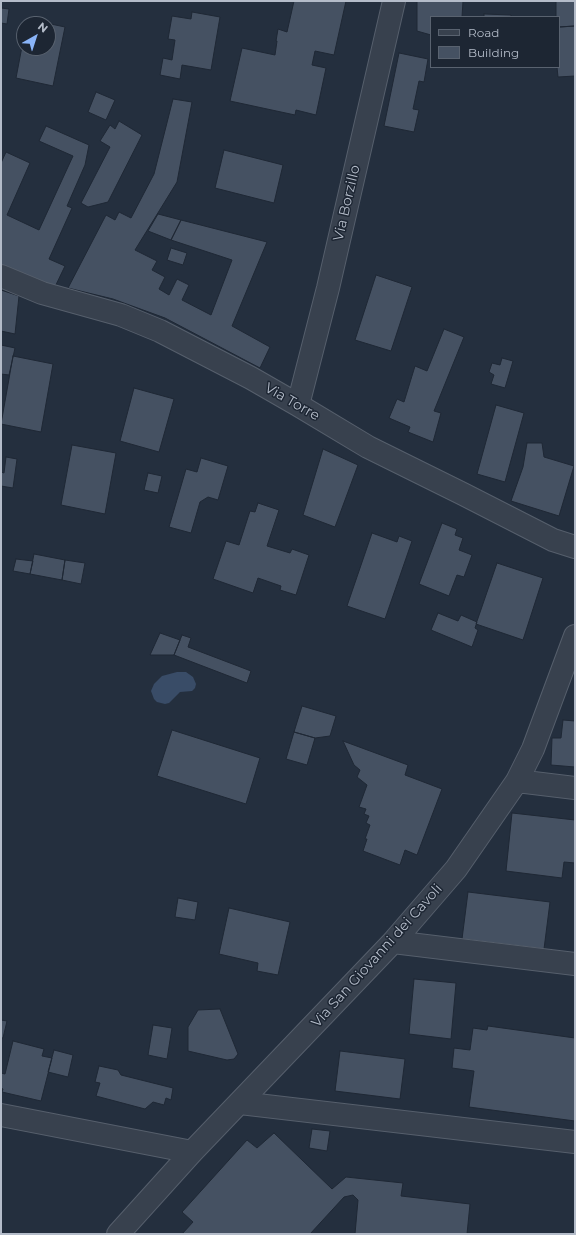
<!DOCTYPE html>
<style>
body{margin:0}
#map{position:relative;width:576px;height:1235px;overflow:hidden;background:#242f3e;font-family:Montserrat,sans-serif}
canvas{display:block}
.frame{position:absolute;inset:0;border:2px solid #b4bcc9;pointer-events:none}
.legend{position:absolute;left:430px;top:16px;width:130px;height:52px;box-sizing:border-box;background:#1d2633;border:1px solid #59626f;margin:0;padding:5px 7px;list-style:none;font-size:12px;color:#b4bcc9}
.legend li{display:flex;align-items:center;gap:8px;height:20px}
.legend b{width:20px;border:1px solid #59626f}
.north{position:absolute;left:16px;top:16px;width:40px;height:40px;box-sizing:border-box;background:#1d2633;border:1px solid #59626f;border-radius:50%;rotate:39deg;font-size:11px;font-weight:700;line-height:16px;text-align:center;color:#b4bcc9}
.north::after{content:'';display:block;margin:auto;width:14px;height:18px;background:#8ab4f8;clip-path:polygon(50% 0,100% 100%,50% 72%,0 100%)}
</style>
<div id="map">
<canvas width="576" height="1235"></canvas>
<div class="frame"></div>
<ul class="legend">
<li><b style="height:5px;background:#38414e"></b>Road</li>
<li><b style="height:11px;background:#455162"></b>Building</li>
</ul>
<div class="north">N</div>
</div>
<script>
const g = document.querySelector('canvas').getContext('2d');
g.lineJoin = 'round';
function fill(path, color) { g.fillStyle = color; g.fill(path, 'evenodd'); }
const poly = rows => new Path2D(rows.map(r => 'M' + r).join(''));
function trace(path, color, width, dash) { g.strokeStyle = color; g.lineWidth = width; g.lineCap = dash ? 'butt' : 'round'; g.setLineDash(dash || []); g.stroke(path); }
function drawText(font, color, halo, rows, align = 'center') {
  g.font = font + ' Montserrat,sans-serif'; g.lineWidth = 3; g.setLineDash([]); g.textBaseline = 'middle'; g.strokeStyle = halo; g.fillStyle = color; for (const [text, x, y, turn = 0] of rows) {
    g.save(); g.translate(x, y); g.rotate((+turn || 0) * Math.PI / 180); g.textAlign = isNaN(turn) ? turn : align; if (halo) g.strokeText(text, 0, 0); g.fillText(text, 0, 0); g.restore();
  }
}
const water = poly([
 [177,672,186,672,193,677,196,684,195,688,192,691,180,692,169,703,165,704,157,702,154,699,151,691,154,684,162,676]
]);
const building = poly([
 [294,1,346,1,334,55,315,51,312,65,326,68,316,115,296,110,295,115,230,101,242,48,275,55,277,41,276,41,278,29,287,32,294,1],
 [417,1,463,1,462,17,431,17,431,35,417,31,417,1],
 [556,1,575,1,575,26,559,27,559,17,556,17,556,1],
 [1,8,9,9,7,24,1,23,1,8],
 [192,12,220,17,211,70,182,65,180,79,160,75,163,58,172,60,175,40,168,39,172,16,191,19,192,12],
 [484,14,511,15,511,17,484,17,484,14],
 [27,19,65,27,53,86,16,78,24,36,24,48,48,48,48,24,26,24,27,19],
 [575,26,575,76,558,77,557,67,559,67,559,27,575,26],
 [399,53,428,59,424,82,419,81,413,109,419,110,414,132,384,126,399,53],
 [96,92,115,100,106,120,88,112,96,92],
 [173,99,192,102,177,182,135,250,157,261,152,270,165,277,159,289,169,295,177,279,189,285,182,300,211,315,232,260,171,240,181,220,267,242,232,326,270,347,260,368,165,318,113,299,68,288,106,215,115,220,119,212,131,218,154,174,173,99],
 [119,121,142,135,108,202,88,207,81,203,110,147,100,141,110,125,115,129,119,121],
 [46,126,89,145,85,165,67,206,72,208,49,259,65,266,53,291,1,267,1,163,6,152,30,163,7,215,39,230,73,156,39,141,46,126],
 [224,150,283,165,274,203,215,188,224,150],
 [158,214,181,220,171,240,148,231,158,214],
 [171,248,187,253,183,265,167,260,171,248],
 [376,275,412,287,391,351,355,340,376,275],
 [1,290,19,296,15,334,1,331,1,290],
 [444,329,464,337,434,411,441,413,433,442,408,432,410,427,389,418,397,399,404,402,415,366,427,371,444,329],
 [1,345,15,348,9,375,1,374,1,345],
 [13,356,53,364,41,432,1,424,13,356],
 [502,358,513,361,505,388,491,384,494,375,489,372,492,363,500,365,502,358],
 [134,388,174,399,159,452,120,441,134,388],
 [496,405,524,413,505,482,477,474,496,405],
 [527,443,542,443,544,457,574,466,559,516,511,501,523,467,527,443],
 [72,445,116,453,105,514,61,505,72,445],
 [323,449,358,465,335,527,303,515,323,449],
 [6,457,17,459,13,488,1,486,1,472,4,473,6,457],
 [201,458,228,466,218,500,208,497,200,502,191,533,169,527,186,469,197,472,201,458],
 [148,473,162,476,158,493,144,490,148,473],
 [258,503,279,510,267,546,290,553,292,549,309,555,296,595,280,590,281,586,258,578,253,593,213,579,226,541,239,545,250,511,255,512,258,503],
 [442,523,457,529,455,535,463,538,459,550,472,555,464,577,457,575,449,596,419,584,442,523],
 [372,533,397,542,399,536,412,541,385,619,347,606,372,533],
 [34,554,65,560,62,580,30,574,34,554],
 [16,559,33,561,30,574,13,571,16,559],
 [65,560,85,563,81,584,62,580,65,560],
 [497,563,543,578,523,640,476,624,497,563],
 [438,613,458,621,461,615,477,622,475,628,478,630,472,647,431,630,438,613],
 [160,633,180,640,174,655,150,655,160,633],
 [182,635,191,638,188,647,251,671,247,683,174,655,182,635],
 [302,706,336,716,330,736,315,738,294,732,302,706],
 [563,720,575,721,575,767,551,765,552,738,561,738,563,720],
 [172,730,260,758,246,804,157,776,172,730],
 [294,732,315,738,307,765,286,759,294,732],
 [343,741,408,765,405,775,442,789,417,855,405,850,400,865,363,851,367,839,365,839,370,825,366,823,369,816,364,814,366,809,359,807,367,785,357,777,360,770,354,765,343,741],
 [512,813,575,820,575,863,564,862,562,878,506,871,512,813],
 [468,892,550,902,544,949,462,939,468,892],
 [178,898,198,902,195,920,175,917,178,898],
 [229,908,290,922,278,975,257,971,258,963,219,954,229,908],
 [414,979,456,983,451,1039,409,1034,414,979],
 [220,1009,238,1054,234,1059,227,1060,188,1051,188,1027,198,1010,220,1009],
 [1,1020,7,1021,3,1038,1,1038,1,1020],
 [153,1025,172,1028,167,1059,148,1055,153,1025],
 [488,1026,575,1038,575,1121,469,1107,474,1071,452,1068,454,1048,470,1050,473,1028,487,1030,488,1026],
 [13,1041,44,1049,42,1056,52,1058,41,1101,2,1092,3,1089,1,1088,1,1073,5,1074,13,1041],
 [54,1050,73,1055,68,1077,48,1072,54,1050],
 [340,1051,405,1059,400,1099,335,1091,340,1051],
 [99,1066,118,1070,121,1075,173,1088,171,1100,166,1098,164,1105,153,1102,145,1109,96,1096,100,1083,95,1082,99,1066],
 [312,1129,330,1131,327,1151,309,1148,312,1129],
 [274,1133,332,1189,346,1177,403,1183,401,1196,470,1204,467,1234,355,1234,358,1200,353,1195,344,1197,310,1234,182,1234,193,1222,182,1212,247,1140,257,1148,274,1133]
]);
const minor = poly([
 [1,276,42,293,121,315,160,331,251,378,298,405,368,447,463,494,553,540,575,547],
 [298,405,328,288,394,1],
 [517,781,575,788],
 [393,942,575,964],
 [240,1103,575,1142],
 [1,1115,192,1152],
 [118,1234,192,1152,393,942,456,869,517,781,533,749,575,636]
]);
const streetNames = [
 ["Via Borzillo",347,203,-77],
 ["Via Torre",292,402,30],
 ["Via San Giovanni dei Cavoli",377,956,-48]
];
fill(water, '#394c67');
fill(building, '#455162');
trace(building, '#1f2835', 1);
trace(minor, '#565f6c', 24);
trace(minor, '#38414e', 22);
drawText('14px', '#b4bcc9', '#1d2633', streetNames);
</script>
